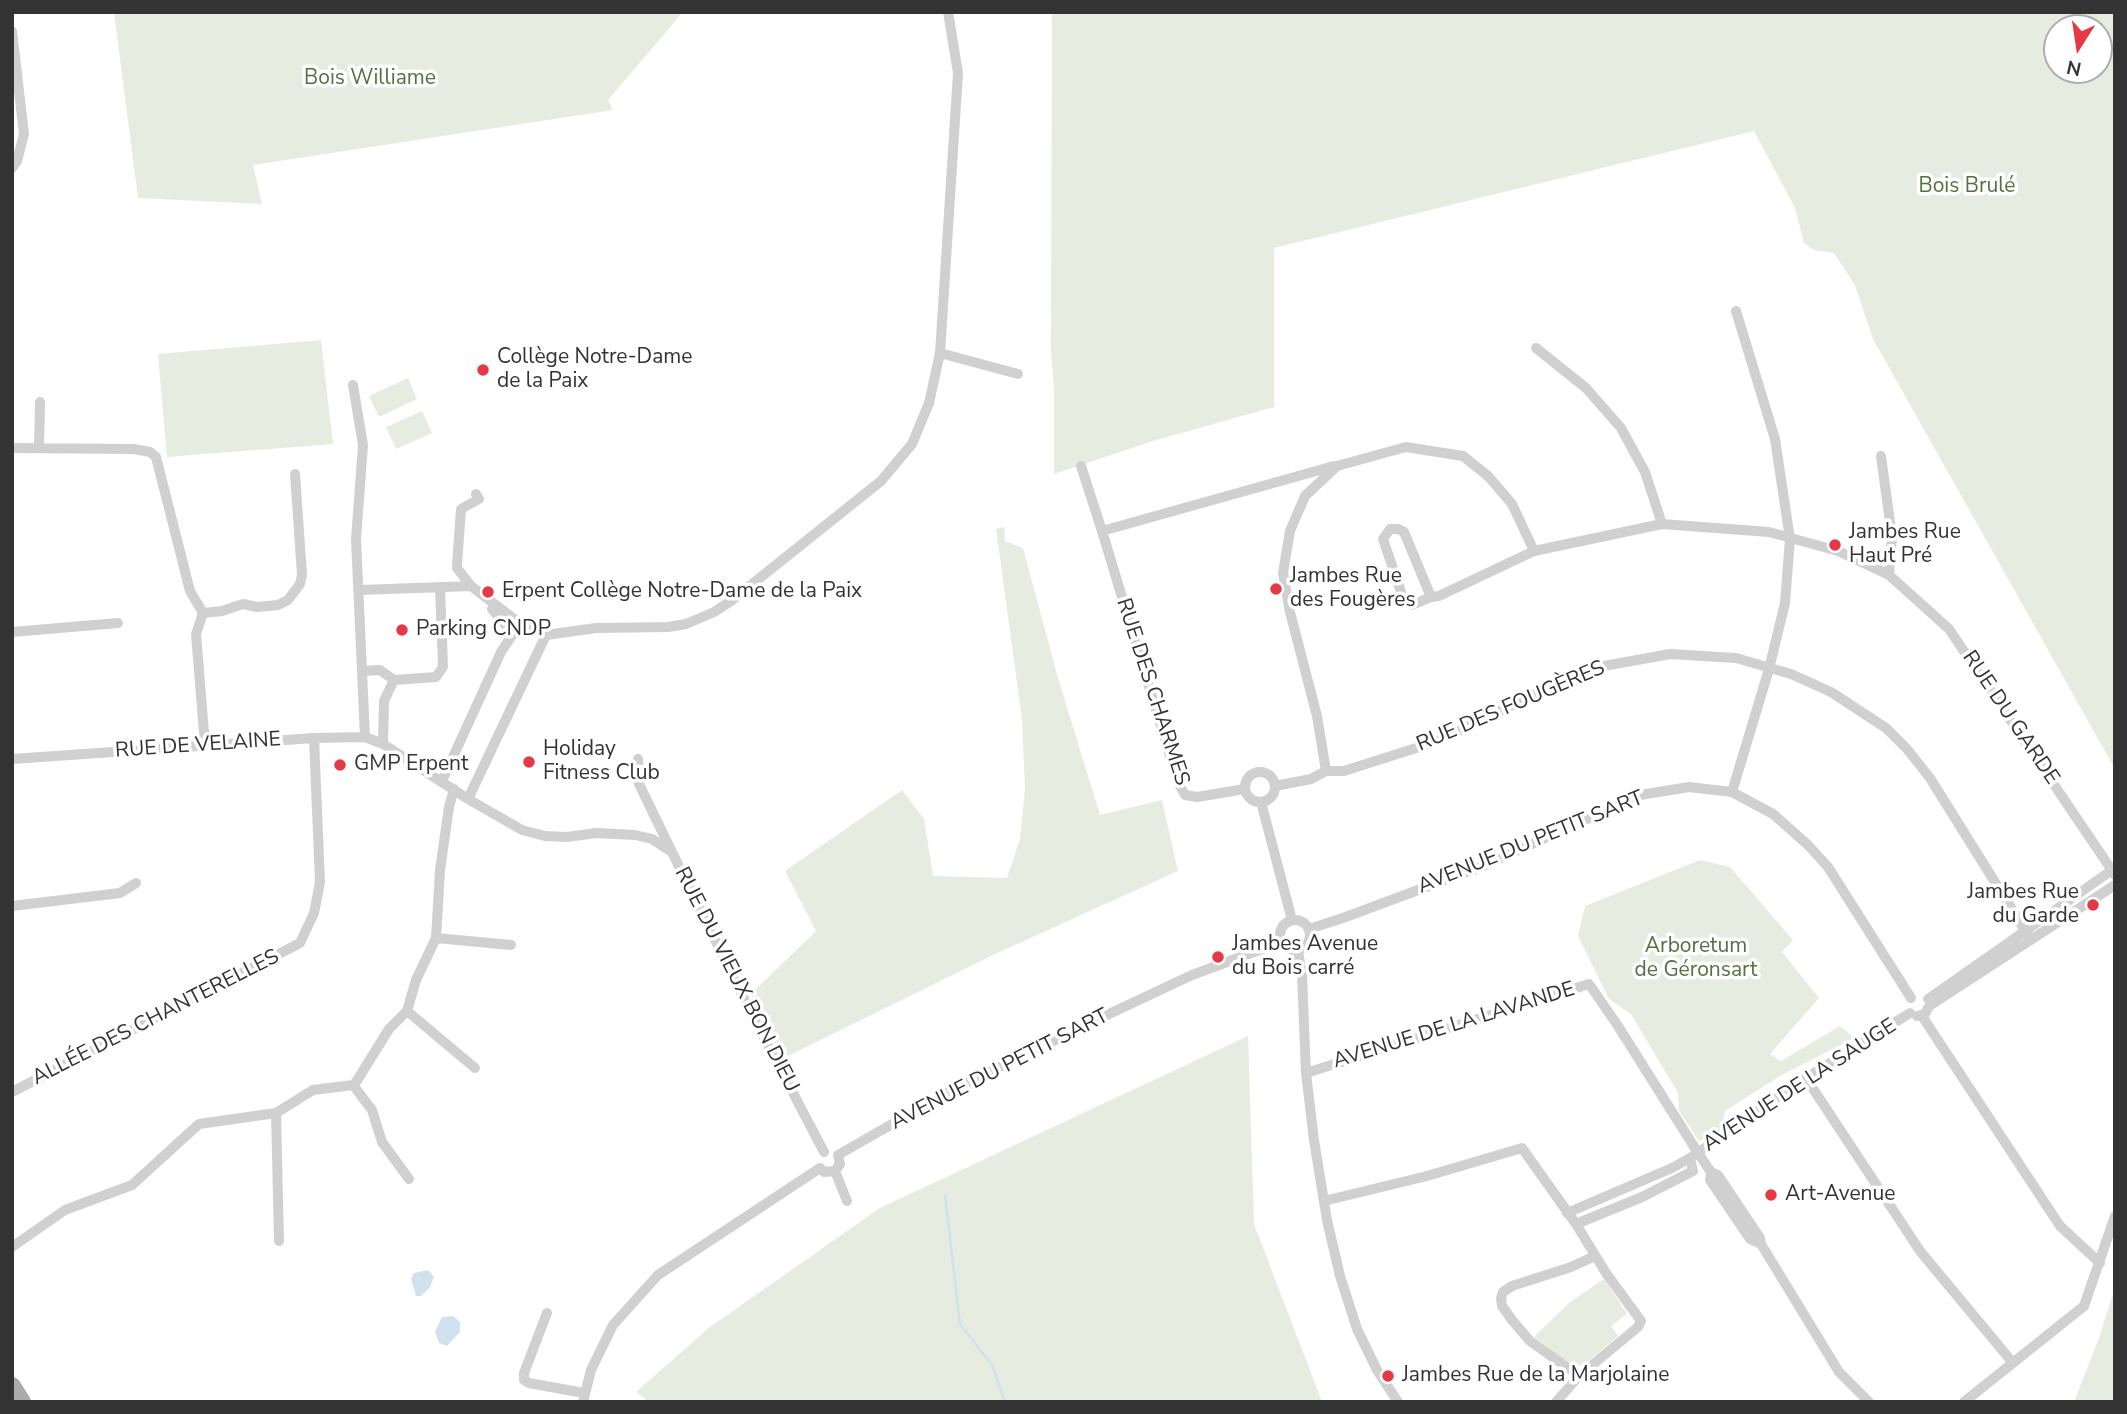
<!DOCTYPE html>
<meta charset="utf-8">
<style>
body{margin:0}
#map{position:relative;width:2127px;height:1414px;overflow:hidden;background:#fff;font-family:"Nunito Sans",sans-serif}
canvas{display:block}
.frame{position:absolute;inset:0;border:14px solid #333;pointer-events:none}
.north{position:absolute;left:2043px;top:14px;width:70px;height:70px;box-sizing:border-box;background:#fff;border:2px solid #adadad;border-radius:50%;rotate:192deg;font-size:19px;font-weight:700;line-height:28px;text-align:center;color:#333}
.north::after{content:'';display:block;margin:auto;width:24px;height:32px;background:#e63946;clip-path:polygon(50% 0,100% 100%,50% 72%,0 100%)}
</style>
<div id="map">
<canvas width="2127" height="1414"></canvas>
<div class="frame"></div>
<div class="north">N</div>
</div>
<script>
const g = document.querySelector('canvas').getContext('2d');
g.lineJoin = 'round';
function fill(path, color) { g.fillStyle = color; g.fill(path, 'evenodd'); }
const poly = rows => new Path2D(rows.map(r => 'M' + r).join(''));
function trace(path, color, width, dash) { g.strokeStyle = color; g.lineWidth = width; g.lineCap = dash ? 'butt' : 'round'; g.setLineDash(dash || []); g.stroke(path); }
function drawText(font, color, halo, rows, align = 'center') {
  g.font = font + ' "Nunito Sans",sans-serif'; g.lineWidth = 7; g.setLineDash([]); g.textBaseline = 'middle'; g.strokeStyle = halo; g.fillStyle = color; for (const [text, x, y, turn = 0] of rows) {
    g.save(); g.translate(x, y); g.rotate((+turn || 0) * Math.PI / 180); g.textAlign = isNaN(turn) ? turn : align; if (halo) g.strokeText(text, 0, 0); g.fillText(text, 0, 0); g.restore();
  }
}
const green = poly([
 [114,12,683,12,608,100,613,110,253,165,262,204,138,198],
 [1052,12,2115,12,2115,769,1873,339,1855,285,1834,253,1814,250,1804,243,1795,208,1754,131,1274,248,1274,407,1153,441,1054,474,1054,390,1051,349],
 [2057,28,2099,28,2099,70,2057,70],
 [321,340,333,444,167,457,158,354],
 [408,378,417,399,379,417,369,396],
 [422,411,432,433,396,449,386,427],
 [1004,527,1005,541,1023,548,1058,678,1100,815,1162,800,1178,871,993,955,782,1059,751,994,816,931,785,871,902,790,924,819,933,876,1007,878,1020,839,1025,790,1022,719,996,529],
 [1700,860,1730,867,1793,940,1782,952,1819,998,1770,1054,1781,1061,1840,1026,1854,1038,1780,1076,1725,1111,1722,1127,1699,1141,1679,1111,1678,1093,1631,1014,1609,999,1578,936,1585,906],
 [1248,1036,1254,1224,1322,1402,649,1402,636,1392,710,1327,880,1208],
 [1604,1279,1627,1314,1611,1326,1618,1336,1586,1363,1578,1366,1564,1360,1534,1337,1570,1302],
 [2115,1287,2115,1402,2074,1402,2099,1338]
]);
const water = poly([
 [428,1270,434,1277,430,1287,421,1296,416,1296,411,1279,414,1273],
 [453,1316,460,1322,460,1332,447,1346,439,1343,435,1332,442,1317]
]);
const stream = poly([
 [945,1195,960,1324,992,1365,1005,1402]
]);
const street = poly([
 [12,31,24,134,17,161,12,168],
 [1536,348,1586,388,1621,428,1645,472,1662,524],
 [940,353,1018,374],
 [353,385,363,445,356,539,365,737],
 [12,448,134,449,150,452,156,457,190,591,203,613,196,634,205,745],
 [39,448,40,402],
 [1881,456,1892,537,1889,575],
 [1081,466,1102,531],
 [457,565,461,509,479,499,476,494],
 [457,568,471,586,527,629,546,635,596,628,668,627,686,624,714,612,731,601,881,481,912,444,929,403,940,353,958,73,948,12],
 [360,590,471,586],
 [1431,597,1412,605,1403,598,1383,539,1390,529,1398,529,1404,532,1431,597,1439,596,1534,551,1662,524,1769,532,1838,551,1889,575,1949,629,2115,875],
 [492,609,513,634],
 [203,613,222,611,243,604,257,607,278,605,288,600,300,584,302,575,295,474],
 [12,632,118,623],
 [363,671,380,670,394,680],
 [383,744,384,701,394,680,436,677,443,667,440,587],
 [12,759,314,738,365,737,383,744,468,799,522,830,545,836,567,837,596,833,635,835,652,839,672,852,748,1007,824,1152],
 [638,759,639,784,671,850],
 [1326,771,1344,771,1438,741,1539,692,1604,666,1670,654,1736,658,1791,674,1831,692,1886,728,1907,749,1930,778,2031,940],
 '1245 787a15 15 0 1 1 30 0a15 15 0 1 1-30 0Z',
 [442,781,501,652,513,634,527,629],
 [1275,786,1311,779,1326,771,1317,716,1290,612,1283,573,1290,531,1305,496,1337,466,1406,447,1463,456,1488,476,1512,504,1534,551],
 [1245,789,1197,797,1185,795,1178,782,1102,531,1334,466],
 [1732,792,1769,669,1785,603,1790,539,1775,439,1736,311],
 [468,799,546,635],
 [1261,802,1292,920],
 [12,906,120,893,136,883],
 '1280 935a15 15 0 1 1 30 0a15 15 0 1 1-30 0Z',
 [1309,929,1343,918,1488,864,1640,795,1689,787,1732,792,1773,814,1808,845,1828,867,1911,998],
 [436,938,511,945],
 [1298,951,1302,975,1306,1073,1314,1140,1327,1220,1340,1276,1357,1329,1377,1370,1398,1402],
 [1928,999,2115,868],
 [407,1011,475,1068],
 [1917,1016,1925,1014,1929,1006,2115,885],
 [1922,1016,2060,1226,2100,1263],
 [1306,1073,1589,984,1618,1026,1698,1153,1711,1172,1718,1175,1760,1238,1761,1244,1750,1239,1710,1180,1711,1172],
 [1806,1078,1920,1251,2013,1363],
 [353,1085,372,1110,382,1142,409,1179],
 [12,1092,300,943,314,913,320,882,314,738],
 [276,1113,279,1241],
 [838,1155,948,1092,1109,1014,1192,975,1281,942],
 [820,1168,824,1172,835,1171,840,1164,838,1155],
 [835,1171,847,1201],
 [1324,1201,1427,1176,1522,1148,1576,1224,1606,1273,1641,1321,1638,1327,1579,1376,1556,1402],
 [1567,1213,1672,1168,1690,1158,1806,1078,1910,1013],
 [1576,1224,1642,1197,1693,1171,1690,1158],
 [1761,1244,1839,1372,1869,1402],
 [12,1247,65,1210,132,1185,199,1124,276,1113,313,1090,353,1085,356,1082,389,1029,407,1011,416,980,436,938,440,870,449,807,454,789],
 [547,1313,524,1373,524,1380,529,1383,584,1393],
 [1579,1376,1530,1341,1512,1320,1502,1306,1501,1298,1503,1292,1512,1286,1571,1267,1595,1256],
 [583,1402,591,1370,613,1325,658,1275,820,1168],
 [1964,1402,2084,1306,2115,1216]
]);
const primary = poly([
 [12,1386,22,1402]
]);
const markers = [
 [483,370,7,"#e63946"],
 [1835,545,7,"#e63946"],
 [1276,589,7,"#e63946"],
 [488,592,7,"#e63946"],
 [402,630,7,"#e63946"],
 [529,762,7,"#e63946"],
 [340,765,7,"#e63946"],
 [2093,905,7,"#e63946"],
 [1218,957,7,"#e63946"],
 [1771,1195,7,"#e63946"],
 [1388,1376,7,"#e63946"]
];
const parkNames = [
 ["Bois Williame",370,79],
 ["Bois Brulé",1967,187],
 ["Arboretum",1696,947],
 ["de Géronsart",1696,971]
];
const poiNames = [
 ["Collège Notre-Dame",497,358],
 ["de la Paix",497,382],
 ["Jambes Rue",1849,533],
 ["Haut Pré",1849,557],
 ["Jambes Rue",1290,577],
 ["des Fougères",1290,601],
 ["Erpent Collège Notre-Dame de la Paix",502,592],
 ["Parking CNDP",416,630],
 ["Holiday",543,750],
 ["Fitness Club",543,774],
 ["GMP Erpent",354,765],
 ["Jambes Rue",2079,893,"right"],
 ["du Garde",2079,917,"right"],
 ["Jambes Avenue",1232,945],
 ["du Bois carré",1232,969],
 ["Art-Avenue",1785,1195],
 ["Jambes Rue de la Marjolaine",1402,1376]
];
const streetNames = [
 ["RUE DES CHARMES",1152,692,72],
 ["RUE DES FOUGÈRES",1511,707,-23],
 ["RUE DU GARDE",2010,718,56],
 ["RUE DE VELAINE",198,746,-4],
 ["AVENUE DU PETIT SART",1531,843,-22],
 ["RUE DU VIEUX BON DIEU",736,980,63],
 ["ALLÉE DES CHANTERELLES",156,1018,-27],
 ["AVENUE DE LA LAVANDE",1454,1026,-17],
 ["AVENUE DU PETIT SART",1000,1070,-27],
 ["AVENUE DE LA SAUGE",1800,1086,-33]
];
fill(green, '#e6ecdf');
fill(water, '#cfe2ee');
trace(stream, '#cfe2ee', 2.5);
trace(street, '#d0d0d0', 10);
trace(primary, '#ababab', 18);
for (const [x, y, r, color] of markers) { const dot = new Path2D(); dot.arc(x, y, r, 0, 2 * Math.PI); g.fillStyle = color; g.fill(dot); trace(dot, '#fff', 2.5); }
drawText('21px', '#56703f', '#fff', parkNames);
drawText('21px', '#333', '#fff', poiNames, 'left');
drawText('21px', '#333', '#fff', streetNames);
</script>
